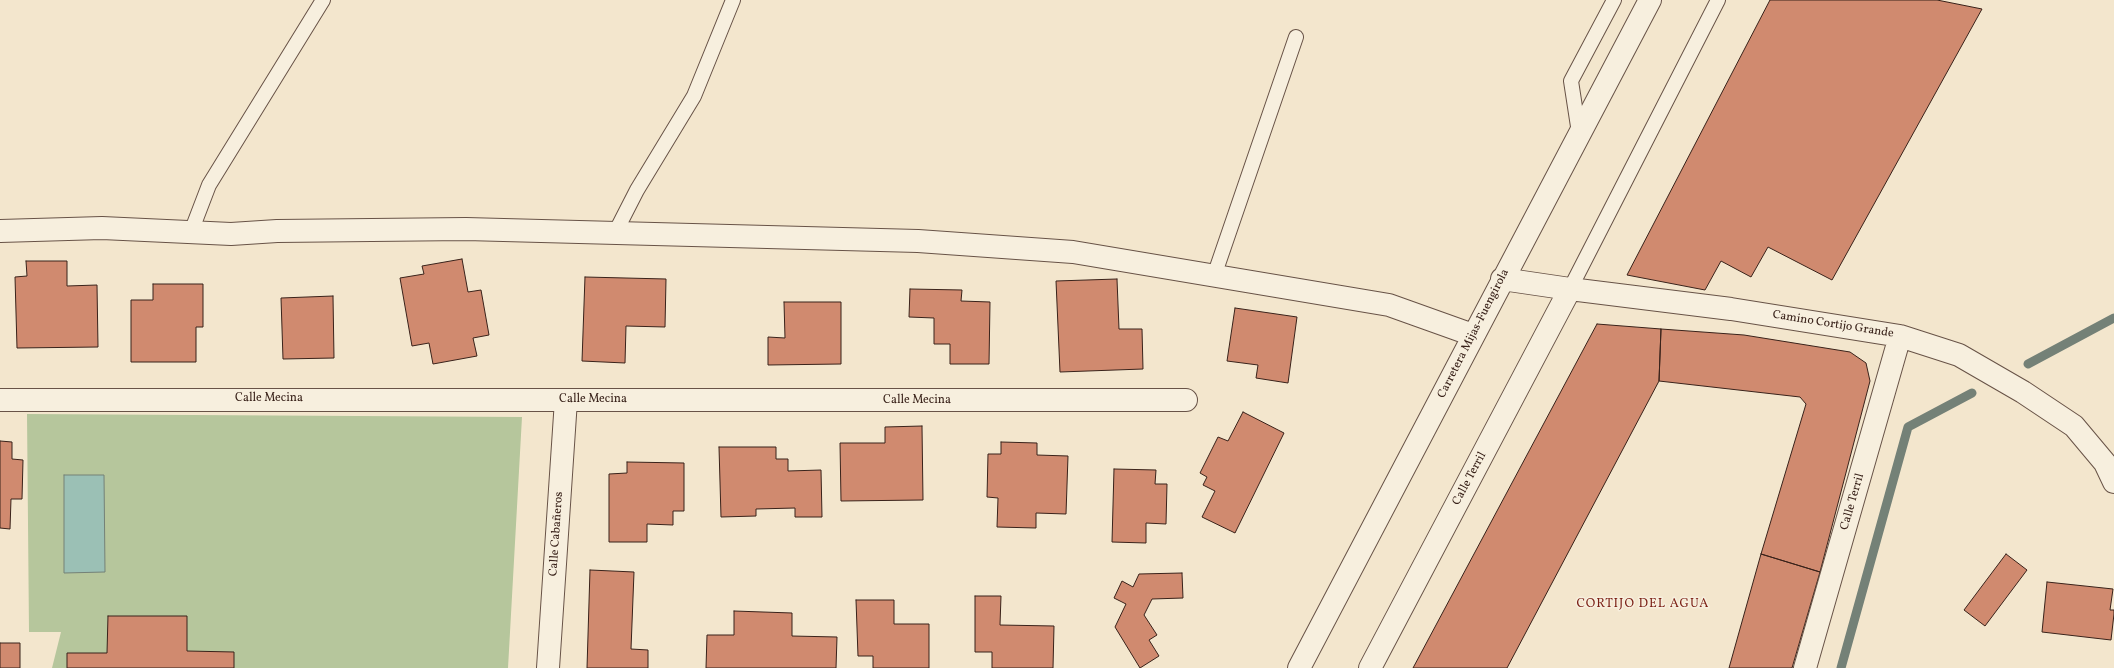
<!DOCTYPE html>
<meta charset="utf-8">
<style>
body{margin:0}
canvas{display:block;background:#f3e6cd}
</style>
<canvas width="2114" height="668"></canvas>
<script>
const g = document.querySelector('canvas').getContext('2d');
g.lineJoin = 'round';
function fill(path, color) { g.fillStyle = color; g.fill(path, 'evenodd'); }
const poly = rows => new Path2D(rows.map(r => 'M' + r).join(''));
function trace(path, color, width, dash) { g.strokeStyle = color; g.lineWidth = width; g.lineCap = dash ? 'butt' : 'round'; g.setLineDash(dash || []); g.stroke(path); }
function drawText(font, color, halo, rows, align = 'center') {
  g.font = font + ' Vollkorn,serif'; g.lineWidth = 3; g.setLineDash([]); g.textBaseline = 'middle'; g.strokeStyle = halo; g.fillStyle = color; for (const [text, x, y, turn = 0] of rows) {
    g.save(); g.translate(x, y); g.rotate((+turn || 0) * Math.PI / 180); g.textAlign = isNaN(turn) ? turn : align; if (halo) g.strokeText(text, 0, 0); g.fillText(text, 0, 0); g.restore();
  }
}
const green = poly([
 [27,414,522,417,508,668,52,668,61,632,29,632]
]);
const water = poly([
 [64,475,104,475,105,572,64,573,64,475]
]);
const stream = poly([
 [2028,364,2114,318],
 [1841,668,1908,427,1972,393]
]);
const building = poly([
 [1770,0,1937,0,1982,9,1832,280,1768,247,1751,277,1721,261,1705,290,1627,275,1770,0],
 [462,259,468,292,481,290,489,335,473,338,477,356,433,364,429,343,412,346,400,278,424,274,422,266,462,259],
 [26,261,67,261,67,286,97,285,98,347,17,348,15,277,27,276,26,261],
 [585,277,666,279,665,327,626,326,625,363,582,361,585,277],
 [1117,279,1119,329,1142,329,1143,369,1060,372,1056,281,1117,279],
 [153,284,203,284,203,327,196,327,196,362,131,362,131,300,153,300,153,284],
 [910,289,962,290,961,301,990,302,989,364,950,364,950,344,934,344,934,318,909,317,910,289],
 [333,296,334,358,283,359,281,298,333,296],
 [784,302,841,302,841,364,768,365,768,337,785,338,784,302],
 [1235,308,1297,317,1288,383,1256,378,1258,365,1227,361,1235,308],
 [1597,324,1661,329,1659,381,1507,668,1413,668,1597,324],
 [1661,329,1744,335,1850,352,1866,363,1870,381,1820,572,1761,554,1806,404,1800,397,1659,381,1661,329],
 [1243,412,1284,433,1235,533,1202,517,1215,491,1203,485,1207,477,1200,473,1218,437,1228,441,1243,412],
 [922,426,923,500,841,501,840,443,885,443,885,427,922,426],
 [0,441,12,442,12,459,23,460,22,499,11,499,10,529,0,528,0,441],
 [1001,442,1037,443,1037,455,1068,456,1066,514,1036,513,1036,528,997,527,998,498,987,497,988,454,1001,454,1001,442],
 [719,447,776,447,776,459,788,459,788,471,821,470,822,517,795,517,795,508,756,509,756,516,721,517,719,447],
 [627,462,684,463,684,511,673,511,673,525,647,524,647,542,609,542,609,474,627,473,627,462],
 [1114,469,1156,470,1155,484,1167,484,1166,524,1146,523,1146,543,1112,542,1114,469],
 [1761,554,1820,572,1792,668,1729,668,1761,554],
 [2006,554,2027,570,1985,626,1964,610,2006,554],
 [590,570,634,572,631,649,648,650,648,668,587,668,590,570],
 [1182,573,1183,598,1152,599,1144,615,1157,635,1149,640,1159,656,1140,668,1115,627,1126,604,1114,598,1122,581,1133,587,1139,574,1182,573],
 [2047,582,2113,589,2110,610,2114,610,2114,614,2111,640,2042,632,2047,582],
 [975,596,1001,596,1000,625,1054,626,1053,668,992,668,992,652,975,652,975,596],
 [856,600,894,600,894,624,929,624,929,668,873,668,873,656,858,656,856,600],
 [734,611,792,613,792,636,837,637,836,668,706,668,707,635,734,635,734,611],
 [108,616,187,616,187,651,234,652,234,668,67,668,67,653,107,653,108,616],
 [0,643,20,643,20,668,0,668,0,643]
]);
const lane = poly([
 [1579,133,1571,81,1614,0],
 [191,232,209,185,323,0],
 [615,233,637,190,694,96,733,0],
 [1214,276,1296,37],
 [1570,289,1718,0]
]);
const street = poly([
 [0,231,102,228,231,234,277,231,466,229,918,241,1073,252,1389,305,1473,335],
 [1502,279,1570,289,1731,309,1900,336,1959,355,2023,392,2074,426,2105,463,2114,482],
 [0,400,1186,400],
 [548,668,566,400],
 [1299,668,1650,0],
 [1370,668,1570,289],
 [1805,668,1900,336]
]);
const streetNames = [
 ["Camino Cortijo Grande",1833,325,9],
 ["Carretera Mijas-Fuengirola",1474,334,-63],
 ["Calle Mecina",269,399],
 ["Calle Mecina",593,400],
 ["Calle Mecina",917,401],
 ["Calle Terril",1470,479,-62],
 ["Calle Terril",1853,502,-74],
 ["Calle Cabañeros",557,534,-86]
];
const neighbourhoodNames = [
 ["CORTIJO DEL AGUA",1643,605]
];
fill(green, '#b6c69c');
fill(water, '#9bc0b5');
trace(water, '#748177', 1);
trace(stream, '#748177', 9);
fill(building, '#d08a6f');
trace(building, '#39221a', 1);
trace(lane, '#685347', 16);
trace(street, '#685347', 24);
trace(lane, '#f7efde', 14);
trace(street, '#f7efde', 22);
drawText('12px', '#39221a', '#f7efde', streetNames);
g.letterSpacing = '1px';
drawText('13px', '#7a1f14', '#f7efde', neighbourhoodNames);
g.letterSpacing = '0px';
</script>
